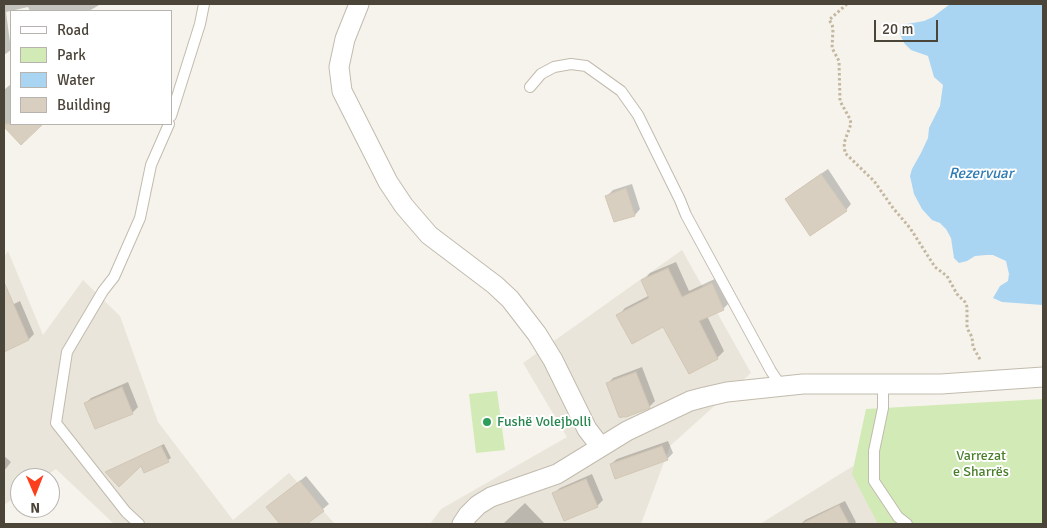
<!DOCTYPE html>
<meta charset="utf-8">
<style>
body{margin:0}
#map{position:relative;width:1047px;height:528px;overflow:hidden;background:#f6f3ec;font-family:Signika,sans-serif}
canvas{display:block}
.frame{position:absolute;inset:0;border:5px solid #4b4439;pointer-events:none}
.legend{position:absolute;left:10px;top:10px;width:162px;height:115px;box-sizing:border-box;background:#fff;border:1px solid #b7b4b0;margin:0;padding:6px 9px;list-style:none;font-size:15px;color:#4b4439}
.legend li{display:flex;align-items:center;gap:10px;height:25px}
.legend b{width:25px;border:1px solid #b7b4b0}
.north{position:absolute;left:10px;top:468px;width:50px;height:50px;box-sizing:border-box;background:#fff;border:1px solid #b7b4b0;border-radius:50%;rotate:179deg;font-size:14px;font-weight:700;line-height:20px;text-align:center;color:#4b4439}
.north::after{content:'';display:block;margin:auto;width:18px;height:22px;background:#fc3f1d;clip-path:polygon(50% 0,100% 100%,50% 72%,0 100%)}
.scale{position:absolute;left:874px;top:20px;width:64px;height:22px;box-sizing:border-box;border:2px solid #4b4439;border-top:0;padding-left:6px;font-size:15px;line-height:18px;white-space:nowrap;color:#4b4439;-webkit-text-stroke:4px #fff;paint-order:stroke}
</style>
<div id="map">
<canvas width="1047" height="528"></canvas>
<div class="frame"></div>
<ul class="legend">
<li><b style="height:6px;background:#fff"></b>Road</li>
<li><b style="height:14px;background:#d2eab5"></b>Park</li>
<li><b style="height:14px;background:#a9d4f2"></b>Water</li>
<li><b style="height:14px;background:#d8cfc1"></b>Building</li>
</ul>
<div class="north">N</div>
<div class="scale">20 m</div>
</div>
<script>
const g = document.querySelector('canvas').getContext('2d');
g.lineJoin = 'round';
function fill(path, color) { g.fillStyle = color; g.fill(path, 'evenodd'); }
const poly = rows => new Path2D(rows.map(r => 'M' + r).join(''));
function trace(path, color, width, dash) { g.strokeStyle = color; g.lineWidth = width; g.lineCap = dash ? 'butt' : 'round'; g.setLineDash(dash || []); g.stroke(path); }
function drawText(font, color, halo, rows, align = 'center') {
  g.font = font + ' Signika,sans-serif'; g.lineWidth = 4; g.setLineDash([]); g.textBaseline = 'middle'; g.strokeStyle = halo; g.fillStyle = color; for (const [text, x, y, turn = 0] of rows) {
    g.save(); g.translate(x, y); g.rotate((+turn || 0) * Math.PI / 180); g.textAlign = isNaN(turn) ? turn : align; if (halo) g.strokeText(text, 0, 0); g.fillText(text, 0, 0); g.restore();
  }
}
const residential = poly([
 [682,250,751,373,670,446,641,524,430,524,441,509,567,437,523,363],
 [8,251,43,335,83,280,120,316,158,422,233,520,289,473,335,524,114,524,56,469,43,478,20,478,20,494,4,505,4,257],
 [853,466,879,524,760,524]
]);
const green = poly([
 [497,391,505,450,476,453,469,394],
 [1043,399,1043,524,878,524,852,474,866,409]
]);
const water = poly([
 [950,4,1043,4,1043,305,1002,302,993,298,1000,286,1008,281,1009,274,1006,261,993,255,986,255,975,256,967,261,959,263,954,258,951,238,946,229,940,223,932,220,922,209,914,194,910,176,912,169,921,153,928,138,929,128,940,106,943,85,934,77,928,56,911,50,904,43,900,34,901,25,924,21,933,17]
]);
const shadow = poly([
 [4,4,101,4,89,11,30,11,28,7,6,12,11,50,4,55],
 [11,84,11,124,41,124,21,143,4,126,4,90],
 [828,169,851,204,846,210,787,199,793,193],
 [632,184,640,209,635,215,615,221,607,196,613,190],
 [676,262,689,291,719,277,731,301,723,309,707,316,724,351,717,358,664,325,618,316,625,308,650,295,643,281,650,273],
 [20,301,34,334,29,339,4,350,4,309],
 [642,367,655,401,649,407,620,418,607,384,613,378],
 [128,382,138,407,133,412,96,428,86,403,91,398],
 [668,441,673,453,667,459,611,464,617,459],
 [164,444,171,458,168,460,141,464,107,472],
 [4,456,11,462,4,471],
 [592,474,603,500,597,506,565,520,554,493,560,488],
 [306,476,329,504,305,524,282,524,268,507],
 [845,501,856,522,854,524,801,524,805,520],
 [525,503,545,524,503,524]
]);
const building = poly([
 [4,124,43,124,21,145,4,127,4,124],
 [821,174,847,211,810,236,785,199,821,174],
 [626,188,635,216,614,222,605,196,626,188],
 [668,268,682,297,712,283,724,310,699,321,718,359,689,374,663,327,632,344,616,315,649,298,641,280,668,268],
 [4,282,29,340,4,352,4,282],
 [636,372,650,408,626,417,619,417,606,383,636,372],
 [122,387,133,414,95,429,84,403,122,387],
 [161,446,169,462,144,473,141,466,119,487,105,472,161,446],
 [662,446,668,460,615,479,610,464,662,446],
 [586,479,598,507,564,521,552,493,586,479],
 [300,481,324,511,307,524,280,524,266,507,300,481],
 [839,505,849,524,801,524,839,505]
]);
const path = poly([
 [847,4,829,20,832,24,833,29,832,48,839,61,840,101,850,119,851,124,844,143,845,153,874,181,893,208,910,228,935,267,947,276,957,294,965,302,967,307,967,328,972,337,973,347,981,361]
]);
const lane = poly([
 [530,87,541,74,554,67,571,64,586,66,621,91,638,115,680,200,686,215,771,371,781,386],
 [171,116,200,24,204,4],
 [883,385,883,408,874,451,874,481,898,517,907,524],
 [139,524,126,512,56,423,67,352,103,291,114,277,140,218,151,165,169,124]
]);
const street = poly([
 [359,4,345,39,339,67,342,91,388,182,404,206,429,235,495,285,510,299,537,334,553,360,587,429,600,446],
 [462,524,468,515,478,505,491,497,557,474,627,431,690,401,705,397,727,392,803,384,941,384,1043,377]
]);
const markers = [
 [487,422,5,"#2e9e5b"]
];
const leisureNames = [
 ["Fushë Volejbolli",497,422]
];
const parkNames = [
 ["Varrezat",981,456],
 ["e Sharrës",981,472]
];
const waterNames = [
 ["Rezervuar",981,174]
];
fill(residential, '#eae5da');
fill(green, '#d2eab5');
fill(water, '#a9d4f2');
fill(shadow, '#0003');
fill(building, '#d8cfc1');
trace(building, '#d3c7b4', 1);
trace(lane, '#c2bbae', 12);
trace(street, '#c2bbae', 21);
trace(path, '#c4b79f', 3, [2.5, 2.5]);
trace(lane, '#fff', 10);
trace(street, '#fff', 19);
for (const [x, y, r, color] of markers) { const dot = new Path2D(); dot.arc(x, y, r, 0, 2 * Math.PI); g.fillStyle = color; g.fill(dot); trace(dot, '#fff', 2); }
drawText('14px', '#27864d', '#fff', leisureNames, 'left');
drawText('14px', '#4a7f2a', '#fff', parkNames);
drawText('italic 15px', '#2e7ab2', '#fff', waterNames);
</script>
